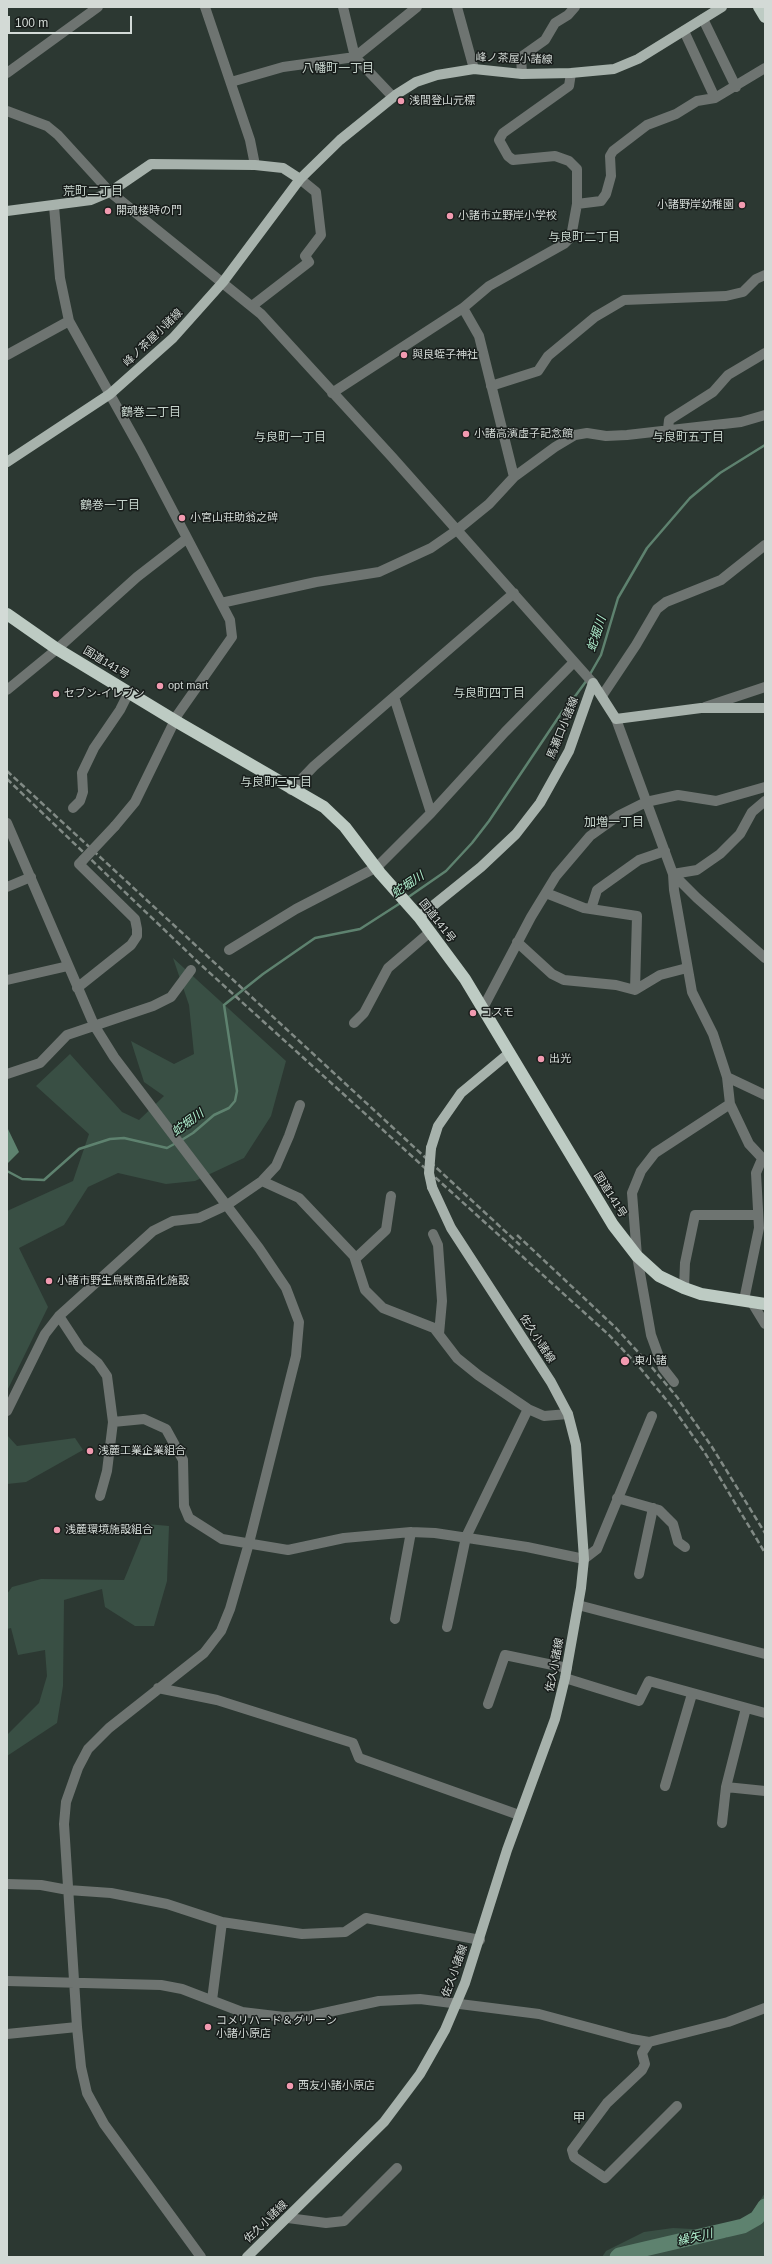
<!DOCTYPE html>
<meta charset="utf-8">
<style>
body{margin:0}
#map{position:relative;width:772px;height:2264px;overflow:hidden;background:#2c3832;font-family:Helvetica,sans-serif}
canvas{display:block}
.frame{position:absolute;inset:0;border:8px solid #d3dad6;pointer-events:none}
.scale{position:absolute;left:8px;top:16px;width:124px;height:18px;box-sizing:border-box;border:2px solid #d3dad6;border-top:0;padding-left:5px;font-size:12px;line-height:14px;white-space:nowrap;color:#d3dad6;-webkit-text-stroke:3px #181d1b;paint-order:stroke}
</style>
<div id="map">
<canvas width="772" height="2264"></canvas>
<div class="frame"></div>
<div class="scale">100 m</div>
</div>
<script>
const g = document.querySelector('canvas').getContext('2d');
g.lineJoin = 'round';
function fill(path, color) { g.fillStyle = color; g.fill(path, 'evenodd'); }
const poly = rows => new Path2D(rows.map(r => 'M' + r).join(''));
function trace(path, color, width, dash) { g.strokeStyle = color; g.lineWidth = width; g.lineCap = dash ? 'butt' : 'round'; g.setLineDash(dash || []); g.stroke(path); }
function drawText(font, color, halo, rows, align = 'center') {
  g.font = font + ' Helvetica,"Noto Sans JP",sans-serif'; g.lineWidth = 3; g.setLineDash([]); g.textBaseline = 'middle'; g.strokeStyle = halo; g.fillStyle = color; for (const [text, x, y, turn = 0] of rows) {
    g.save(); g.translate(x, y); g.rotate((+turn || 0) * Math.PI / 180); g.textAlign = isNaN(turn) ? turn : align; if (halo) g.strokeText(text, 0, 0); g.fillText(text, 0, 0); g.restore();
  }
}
const green = poly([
 [173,958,286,1061,271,1116,244,1158,195,1181,166,1184,118,1173,88,1187,64,1225,19,1248,48,1307,7,1391,7,1211,73,1181,89,1134,36,1086,70,1054,122,1112,139,1120,164,1096,144,1082,131,1041,174,1064,194,1054,189,1005],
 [7,1435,17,1446,75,1438,83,1450,26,1482,7,1484],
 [147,1524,169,1526,167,1581,154,1626,135,1626,105,1607,102,1589,64,1600,63,1686,57,1723,7,1756,7,1735,39,1703,47,1676,45,1650,18,1655,11,1628,7,1629,7,1594,12,1587,41,1579,124,1580],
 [765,2193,765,2257,602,2257,606,2251,644,2232,673,2228,692,2229,726,2238,751,2224,748,2218]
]);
const water = poly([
 [7,1127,19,1152,7,1164]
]);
const stream = poly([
 [589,676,601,655,618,598,647,548,690,498,720,473,765,445],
 [407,898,446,871,472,843,489,821,564,709,576,695,587,680],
 [180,1141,193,1133,214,1115,229,1108,235,1101,237,1091,224,1005,263,974,315,938,360,929,402,902],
 [7,1171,22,1179,44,1180,79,1149,110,1139,124,1138,167,1148,176,1143]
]);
const river = poly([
 [617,2257,619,2255,743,2226,757,2218,765,2206]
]);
const minor = poly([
 [205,7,250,140,255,165],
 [343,7,355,57,393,97],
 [457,7,474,69],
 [703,19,736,87],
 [684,31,715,98],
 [7,73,98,7],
 [522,74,521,57,545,40,555,23,568,15,575,7],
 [231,82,283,67,355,57,417,7],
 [7,111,47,126,58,135,110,192,261,314,392,457,593,683],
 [577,204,601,201,606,194,611,176,610,156,613,151,647,125,676,114,697,101,715,98,765,68],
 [54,206,60,278,69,321,141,450,230,620,232,637,178,714,135,802,115,826],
 [252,306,309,262,305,256,321,235,316,192,300,179],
 [463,308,479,336,514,477],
 [7,355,69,321],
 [491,386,538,371,548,356,595,317,624,300,726,296,743,292,756,279,765,275],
 [332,393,463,308,489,286,564,244,571,237,577,204,577,169,569,161,555,156,513,160,508,156,499,140,503,133,569,86,571,73],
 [668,429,669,420,713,392,728,375,765,353],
 [221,603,316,582,379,572,431,548,457,530,489,504,514,477,555,447,575,435,587,433,606,436,627,435,741,422,765,415],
 [7,690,57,649,137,577,186,539],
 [602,696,636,645,657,609,666,602,721,580,765,545],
 [394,697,431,813],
 [705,707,765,687],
 [616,719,673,874,674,890,692,992,713,1034,727,1077,730,1104,749,1144,765,1161],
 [291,790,314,766,514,593],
 [73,808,80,801,83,792,82,773,94,748,120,710,129,692],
 [7,823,94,1025,114,1057,259,1248,286,1288,299,1322,296,1356,249,1543,230,1609,221,1631,204,1653,109,1728,88,1749,78,1768,66,1802,64,1824,77,2027,81,2067,87,2093,104,2124,201,2257],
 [673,874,697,898,765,958],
 [673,874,697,870,720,854,740,834,752,812,765,801],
 [7,887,31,877],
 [591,909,597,890,639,860,665,851],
 [517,942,552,974,564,980,616,985,635,990,637,916,584,908,546,893],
 [229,950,296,909,377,867,431,813,505,732,573,663],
 [7,980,68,966],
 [77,988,131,945,137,936,137,929,135,919,79,864,83,860],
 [635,990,660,975,687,968],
 [483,1008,531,917,556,876,590,836,618,816,646,802,678,795,716,801,765,787],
 [354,1023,364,1013,388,968,430,932],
 [7,1074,40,1063,67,1035,153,1006,171,997,191,970],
 [727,1077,765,1095],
 [262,1181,299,1198,354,1256,365,1290,383,1308,434,1328,457,1358,478,1375,528,1409,544,1416,568,1414],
 [433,1234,438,1245,442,1301,439,1334],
 [355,1259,386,1230,391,1196],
 [684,1288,685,1263,695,1215,757,1215],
 [744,1300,759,1228,756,1173,762,1159],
 [751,1301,765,1324],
 [59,1316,80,1348,98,1363,107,1376,113,1422,107,1471,100,1496],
 [674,1382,663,1368,651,1335,637,1256,632,1193,641,1171,655,1153,730,1104],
 [7,1411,45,1334,59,1316,153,1231,173,1221,199,1218,227,1205,262,1181,276,1166,289,1136,300,1105],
 [113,1422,144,1419,166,1429,183,1460,184,1506,189,1518,222,1539,288,1550,344,1538,411,1532,435,1533,527,1547,584,1559,597,1549,652,1416],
 [617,1498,659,1510,673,1524,678,1542,685,1547],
 [639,1574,653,1508],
 [578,1605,765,1654],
 [395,1619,411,1532],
 [447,1627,466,1537,528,1409],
 [565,1678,639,1701,649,1681,765,1713],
 [158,1688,217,1700,353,1743,359,1758,519,1815],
 [488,1704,505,1655,567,1668],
 [665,1786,692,1694],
 [726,1787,765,1791],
 [722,1823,726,1787,746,1708],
 [7,1884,41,1885,68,1890,111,1893,167,1904,222,1922,302,1934,345,1932,366,1918,480,1940],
 [7,1981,161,1985,182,1989,242,2012,284,2017,310,2016,379,2001,420,1999,539,2014,632,2039,649,2042,728,2022,765,2008],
 [212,2000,222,1922],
 [7,2034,77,2027],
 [649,2042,642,2053,645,2064,642,2070,607,2103,572,2150,574,2157,605,2178,677,2106],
 [288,2218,326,2223,344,2221,397,2168]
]);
const major = poly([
 [7,211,91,200,110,192,151,164,255,165,283,168,300,179],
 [7,462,110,394,173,338,223,282,300,179,340,140,397,94,416,82,437,75,474,69,522,74,571,73,614,69,638,59,722,7],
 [593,683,616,719,701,708,765,708],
 [419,917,481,867,516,834,540,803,569,751,593,683],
 [431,1148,438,1126,461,1093,508,1054],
 [247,2257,384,2122,420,2074,445,2030,465,1983,507,1850,555,1719,565,1678,581,1588,584,1559,576,1445,568,1414,551,1382,451,1228,432,1187]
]);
const highway = poly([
 [759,7,765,17],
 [7,614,57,649,179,723,324,807,345,827,380,873,419,917,465,979,613,1225,637,1256,659,1276,684,1288,701,1294,765,1304]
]);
const rail = poly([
 [7,771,520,1245],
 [7,779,200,964,609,1335,641,1369,673,1408,705,1453,765,1553],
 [517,1235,616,1328,649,1364,677,1397,712,1447,765,1533]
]);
const minorBridge = poly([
 [83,860,115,826]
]);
const majorBridge = poly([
 [431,1148,429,1173,432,1187]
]);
const markers = [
 [401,101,4,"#f29ab0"],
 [742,205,4,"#f29ab0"],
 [108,211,4,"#f29ab0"],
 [450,216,4,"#f29ab0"],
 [404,355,4,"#f29ab0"],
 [466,434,4,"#f29ab0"],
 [182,518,4,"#f29ab0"],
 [160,686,4,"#f29ab0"],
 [56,694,4,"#f29ab0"],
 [473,1013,4,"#f29ab0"],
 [541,1059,4,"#f29ab0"],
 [49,1281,4,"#f29ab0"],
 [625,1361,5,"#f29ab0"],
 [90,1451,4,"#f29ab0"],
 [57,1530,4,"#f29ab0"],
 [208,2027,4,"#f29ab0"],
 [290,2086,4,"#f29ab0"]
];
const streetNames = [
 ["峰ノ茶屋小諸線",514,59,2],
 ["峰ノ茶屋小諸線",153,338,-44],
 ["国道141号",106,663,31],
 ["馬瀬口小諸線",563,728,-68],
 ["国道141号",437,921,52],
 ["国道141号",610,1195,58],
 ["佐久小諸線",537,1339,57],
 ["佐久小諸線",555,1665,-79],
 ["佐久小諸線",455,1971,-70],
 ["佐久小諸線",266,2222,-44]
];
const poiNames = [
 ["浅間登山元標",409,101],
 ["小諸野岸幼稚園",734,205,"right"],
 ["開魂楼時の門",116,211],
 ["小諸市立野岸小学校",458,216],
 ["與良蛭子神社",412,355],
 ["小諸高濱虚子記念館",474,434],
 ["小宮山荘助翁之碑",190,518],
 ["opt mart",168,686],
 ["セブン-イレブン",64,694],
 ["コスモ",481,1013],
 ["出光",549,1059],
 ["小諸市野生鳥獣商品化施設",57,1281],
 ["東小諸",634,1361],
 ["浅麓工業企業組合",98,1451],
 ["浅麓環境施設組合",65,1530],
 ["コメリハード＆グリーン",216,2021],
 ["小諸小原店",216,2034],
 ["西友小諸小原店",298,2086]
];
const neighbourhoodNames = [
 ["八幡町一丁目",338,69],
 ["荒町二丁目",93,192],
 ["与良町二丁目",584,238],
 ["鶴巻二丁目",151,413],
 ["与良町一丁目",290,438],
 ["与良町五丁目",688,438],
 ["鶴巻一丁目",110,506],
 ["与良町四丁目",489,694],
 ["与良町三丁目",276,783],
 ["加増一丁目",614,823]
];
const waterNames = [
 ["蛇堀川",597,634,-72],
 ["蛇堀川",408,885,-34],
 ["蛇堀川",188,1123,-36],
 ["繰矢川",695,2238,-14]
];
const quarterNames = [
 ["甲",579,2118]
];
fill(green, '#394f44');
fill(water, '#5e826f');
trace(stream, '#5e826f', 2.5);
trace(river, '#5e826f', 15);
trace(minor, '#6e7471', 10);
trace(major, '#a7b2ac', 10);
trace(highway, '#bdcbc3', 12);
trace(rail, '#818a85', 2.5, [6, 3]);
trace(minorBridge, '#6e7471', 10);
trace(majorBridge, '#a7b2ac', 10);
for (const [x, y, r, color] of markers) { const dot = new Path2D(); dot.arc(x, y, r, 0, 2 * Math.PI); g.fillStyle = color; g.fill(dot); trace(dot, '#181d1b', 1.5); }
drawText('11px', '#d3dad6', '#181d1b', streetNames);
drawText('11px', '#d3dad6', '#181d1b', poiNames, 'left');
drawText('12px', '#c7d5cd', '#181d1b', neighbourhoodNames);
drawText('italic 12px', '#b0f0cf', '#181d1b', waterNames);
drawText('13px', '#c7d5cd', '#181d1b', quarterNames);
</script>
